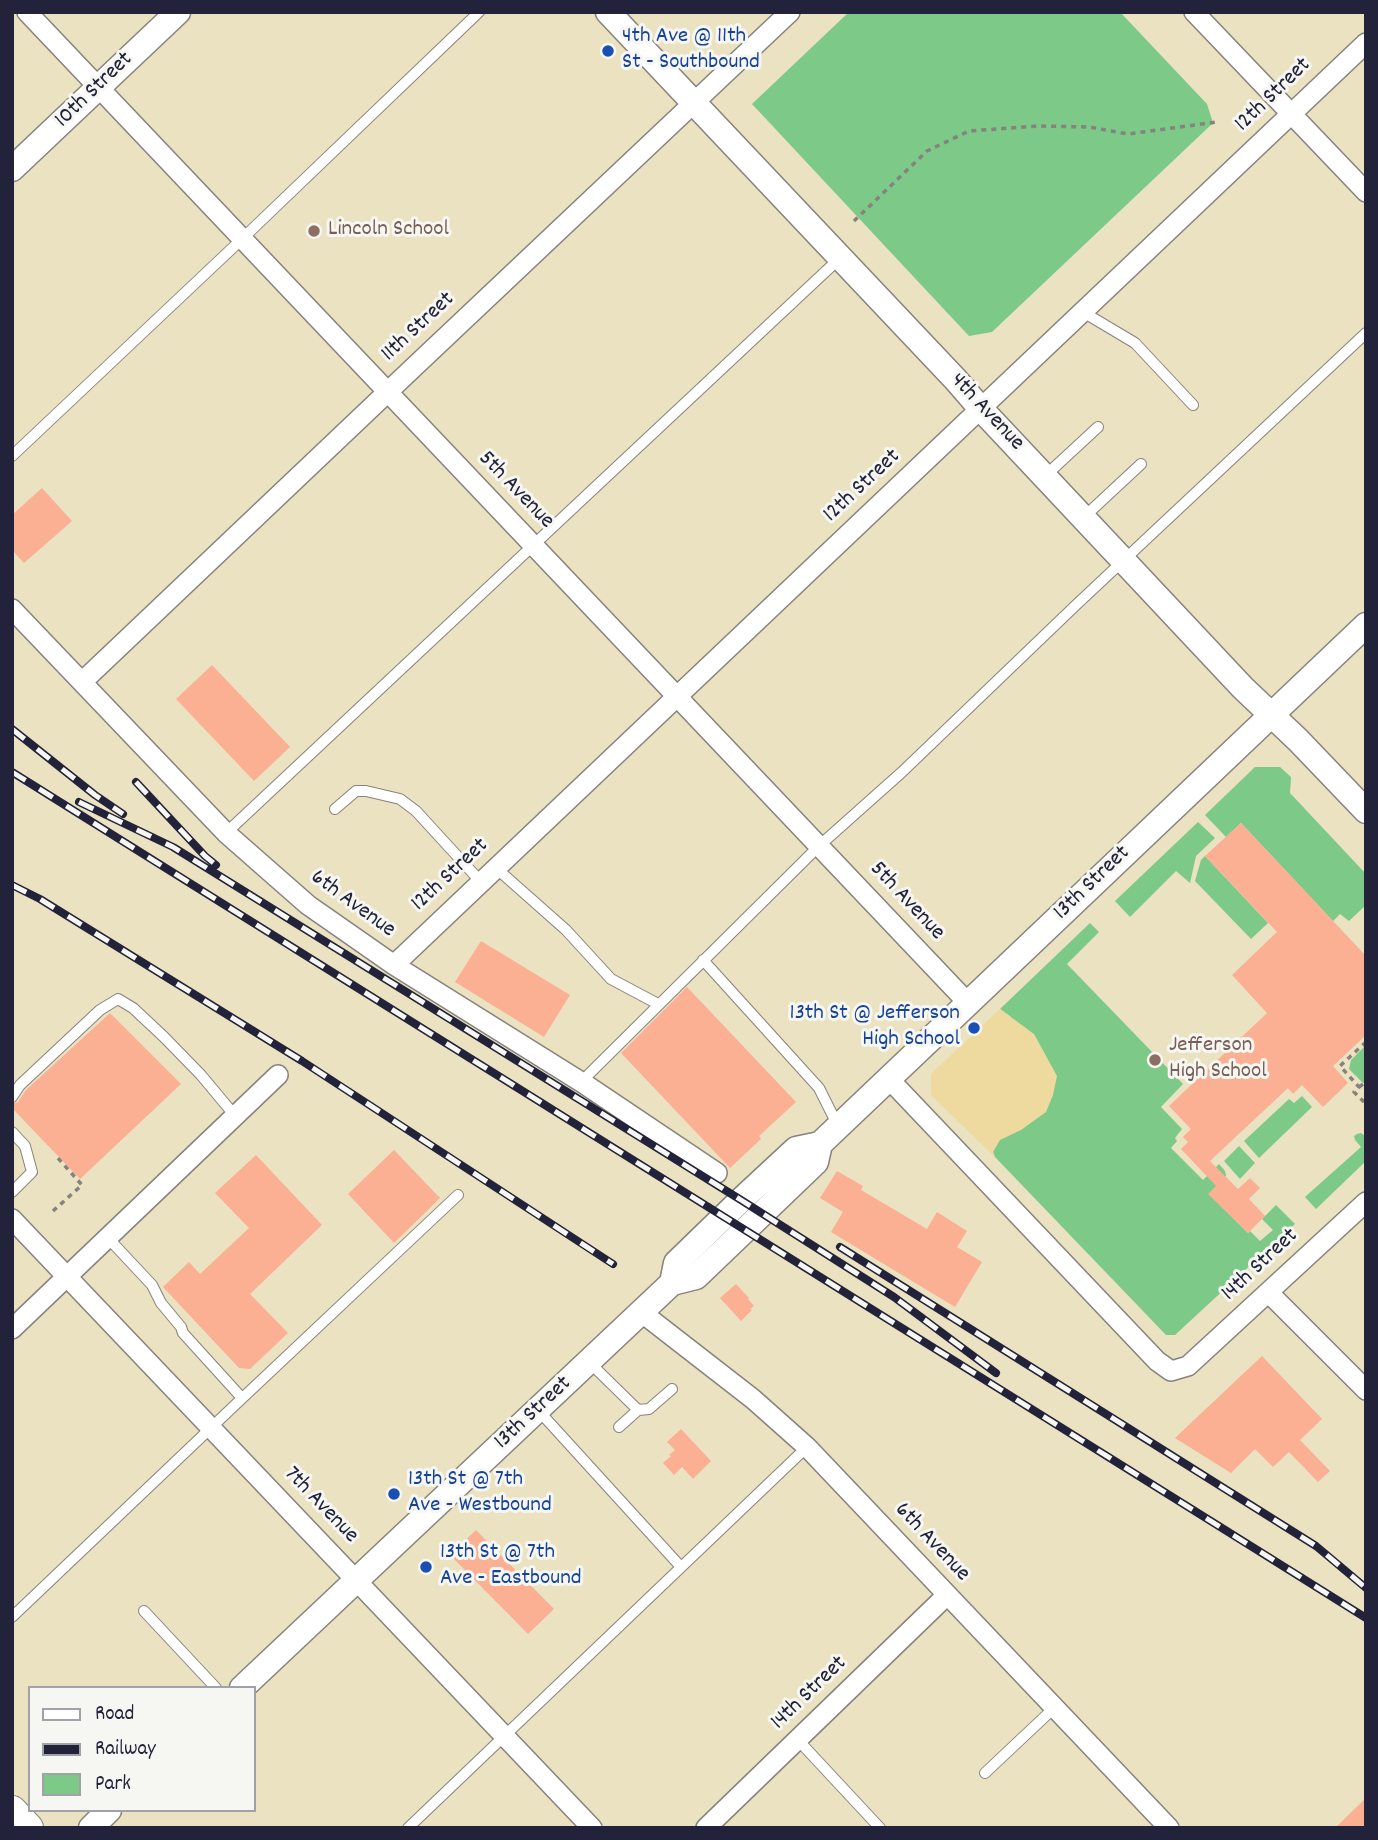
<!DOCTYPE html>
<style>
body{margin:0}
#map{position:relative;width:1378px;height:1840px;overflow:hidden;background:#eae2c0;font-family:Dekko,sans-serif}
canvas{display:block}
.frame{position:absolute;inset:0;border:14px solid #22223b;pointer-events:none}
.legend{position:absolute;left:28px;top:1686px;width:228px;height:126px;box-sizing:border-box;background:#f6f6f2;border:2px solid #a1a1a9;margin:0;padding:9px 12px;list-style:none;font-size:21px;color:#22223b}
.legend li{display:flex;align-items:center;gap:14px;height:35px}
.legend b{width:35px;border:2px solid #a1a1a9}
</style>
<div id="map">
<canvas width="1378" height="1840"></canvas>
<div class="frame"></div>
<ul class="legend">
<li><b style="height:9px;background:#fff"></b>Road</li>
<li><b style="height:9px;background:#22223b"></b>Railway</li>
<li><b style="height:19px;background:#7cc988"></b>Park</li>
</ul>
</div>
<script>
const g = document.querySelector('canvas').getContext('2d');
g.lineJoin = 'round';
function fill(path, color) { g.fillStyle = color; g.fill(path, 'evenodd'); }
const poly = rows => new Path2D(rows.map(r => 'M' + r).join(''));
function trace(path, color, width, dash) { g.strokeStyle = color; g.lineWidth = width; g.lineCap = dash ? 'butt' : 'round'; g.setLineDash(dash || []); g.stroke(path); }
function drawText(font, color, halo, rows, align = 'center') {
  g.font = font + ' Dekko,sans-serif'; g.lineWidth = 6; g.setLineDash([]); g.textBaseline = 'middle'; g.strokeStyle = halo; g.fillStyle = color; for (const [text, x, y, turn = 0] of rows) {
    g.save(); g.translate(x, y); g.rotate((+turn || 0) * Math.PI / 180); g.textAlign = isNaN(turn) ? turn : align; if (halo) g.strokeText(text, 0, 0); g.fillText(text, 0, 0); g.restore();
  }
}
const green = poly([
 [849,12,1120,12,1207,104,1213,123,992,332,969,336,752,104],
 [1255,767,1280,767,1291,777,1290,793,1366,874,1366,905,1349,921,1340,914,1333,921,1241,823,1226,837,1205,815],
 [1198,822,1215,838,1196,856,1190,883,1176,871,1130,917,1115,901],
 [1205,856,1268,923,1251,939,1195,881,1201,860],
 [1090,923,1099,932,1067,964,1183,1084,1161,1107,1182,1129,1175,1138,1177,1141,1171,1148,1203,1180,1219,1164,1225,1171,1226,1176,1209,1194,1248,1233,1250,1231,1260,1241,1273,1230,1262,1219,1276,1205,1295,1224,1175,1335,1166,1335,995,1157,993,1152,1011,1017,1000,1009],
 [1366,1045,1366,1081,1363,1083,1349,1069,1351,1060],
 [1302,1096,1312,1107,1259,1158,1244,1141,1289,1099,1294,1103],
 [1361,1133,1366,1137,1366,1161,1316,1209,1305,1197,1361,1147,1355,1140,1354,1136,1357,1134],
 [1239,1146,1255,1163,1240,1179,1224,1161]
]);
const sand = poly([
 [1000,1009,1034,1034,1057,1076,1053,1095,1046,1112,1021,1130,1000,1140,993,1152,995,1157,931,1095,931,1074]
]);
const building = poly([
 [42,488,72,521,24,563,12,550,12,515],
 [212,665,290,747,254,781,176,699],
 [1241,823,1366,956,1366,1035,1333,1066,1348,1083,1323,1107,1302,1085,1293,1094,1288,1088,1210,1161,1238,1189,1250,1178,1260,1188,1249,1199,1265,1216,1248,1233,1208,1194,1216,1186,1181,1149,1188,1142,1183,1137,1191,1129,1169,1106,1267,1013,1232,975,1277,932,1205,856],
 [481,941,570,995,544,1037,455,982],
 [687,987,796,1102,759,1136,761,1139,730,1168,621,1053],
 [110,1013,181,1084,80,1179,12,1108,12,1104,18,1102,26,1090],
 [394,1150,440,1198,394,1243,348,1194],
 [256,1155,322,1225,250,1294,288,1333,250,1369,239,1368,163,1287,189,1262,200,1274,249,1228,215,1193],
 [837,1171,863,1186,861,1190,927,1229,937,1212,967,1231,957,1247,982,1262,955,1307,831,1232,843,1212,820,1198],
 [736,1284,749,1298,748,1299,754,1306,750,1309,752,1310,741,1321,720,1298],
 [1262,1356,1322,1419,1300,1440,1330,1471,1318,1482,1289,1452,1273,1467,1255,1449,1231,1473,1175,1438],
 [681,1429,711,1461,693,1479,682,1467,674,1475,663,1463,671,1456,669,1455,675,1450,667,1442],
 [476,1530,554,1609,528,1634,450,1555],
 [1366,1798,1366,1828,1335,1828]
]);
const path = poly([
 [854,221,927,151,969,131,1038,126,1089,127,1128,134,1217,122],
 [1366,1042,1340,1066,1359,1087,1354,1092,1366,1104],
 [1359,1087,1366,1082],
 [53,1211,82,1185,57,1157]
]);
const service = poly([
 [1083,312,1135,343,1193,405],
 [12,456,242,239,479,12],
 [1045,476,1098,427],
 [1084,517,1141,464],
 [335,809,356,791,366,791,400,799,416,811,481,882],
 [226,833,840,258],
 [496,868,566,930,611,979,658,1004],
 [703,960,819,1088,838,1126],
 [581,1082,819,846,902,772,1076,605,1366,333],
 [12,1097,20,1085,100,1010,118,999,133,1008,164,1037,201,1075,236,1117],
 [12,1132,25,1146,32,1172,12,1192],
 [108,1238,152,1285,161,1303,181,1327,183,1333,242,1398],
 [589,1362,638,1410,649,1409,672,1389],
 [538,1410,681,1567],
 [619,1427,638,1410],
 [144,1611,216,1688],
 [12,1617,235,1405,458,1195],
 [798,1740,880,1828],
 [985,1773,1054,1708],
 [408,1828,807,1447]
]);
const minor = poly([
 [27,12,968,1003],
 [1194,12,1366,192],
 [12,609,226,833,308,905,394,965,586,1085,717,1173],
 [82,682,414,367,790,12],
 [394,965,1366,43],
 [889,1079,1157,1361,1171,1371,1188,1366,1366,1202],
 [12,1219,592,1828],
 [1269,1293,1366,1390],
 [641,1312,753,1399,807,1447,1169,1828],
 [12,1329,278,1075],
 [706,1828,947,1595]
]);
const tertiary = poly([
 [608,12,956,380,981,409,1243,688,1298,740,1366,811],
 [12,169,178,12],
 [672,1283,676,1263,741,1200,796,1149,820,1144,1366,625],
 [242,1688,672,1283,696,1277,816,1162,820,1144],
 [91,1828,109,1810]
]);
const primary = poly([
 [12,1811,28,1828]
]);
const rail = poly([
 [12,729,95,795,123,814],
 [12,772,1366,1618],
 [136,782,205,856,216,865],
 [79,802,173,847,741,1200,894,1297,996,1373],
 [12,885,40,899,302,1061,613,1264],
 [840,1247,1316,1546,1366,1588]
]);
const markers = [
 [608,51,7,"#1a4fb4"],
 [314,231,7,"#8d6e63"],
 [974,1028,7,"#1a4fb4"],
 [1155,1060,7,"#8d6e63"],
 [394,1494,7,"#1a4fb4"],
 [426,1567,7,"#1a4fb4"]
];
const transitNames = [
 ["4th Ave @ 11th",622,38],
 ["St - Southbound",622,64],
 ["13th St @ Jefferson",960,1015,"right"],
 ["High School",960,1041,"right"],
 ["13th St @ 7th",408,1481],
 ["Ave - Westbound",408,1507],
 ["13th St @ 7th",440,1554],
 ["Ave - Eastbound",440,1580]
];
const streetNames = [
 ["10th Street",95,91,-44],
 ["12th Street",1274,96,-44],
 ["11th Street",419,328,-43],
 ["4th Avenue",986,413,47],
 ["12th Street",863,487,-43],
 ["5th Avenue",515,491,46],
 ["12th Street",451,876,-43],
 ["13th Street",1093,884,-44],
 ["5th Avenue",906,902,47],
 ["6th Avenue",352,905,36],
 ["14th Street",1261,1266,-43],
 ["13th Street",534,1414,-43],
 ["7th Avenue",320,1506,46],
 ["6th Avenue",931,1543,47],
 ["14th Street",810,1694,-44]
];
const educationNames = [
 ["Lincoln School",328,231],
 ["Jefferson",1169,1047],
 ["High School",1169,1073]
];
fill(green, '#7cc988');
fill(sand, '#eeda9e');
fill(building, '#fbaf93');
trace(service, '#86827e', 12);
trace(minor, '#86827e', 22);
trace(tertiary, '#86827e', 27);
trace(primary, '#86827e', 32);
trace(path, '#86827e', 3.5, [5, 5]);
trace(service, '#fff', 10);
trace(minor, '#fff', 19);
trace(tertiary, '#fff', 24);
trace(primary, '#fff', 30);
trace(rail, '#22223b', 8);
trace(rail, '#f6f6f2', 5, [16]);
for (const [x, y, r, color] of markers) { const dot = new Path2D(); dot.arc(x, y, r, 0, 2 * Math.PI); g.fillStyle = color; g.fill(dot); trace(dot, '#f6f6f2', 2.5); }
drawText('23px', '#164399', '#f6f6f2', transitNames, 'left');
drawText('23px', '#22223b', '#f6f6f2', streetNames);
drawText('23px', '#785e54', '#f6f6f2', educationNames, 'left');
</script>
